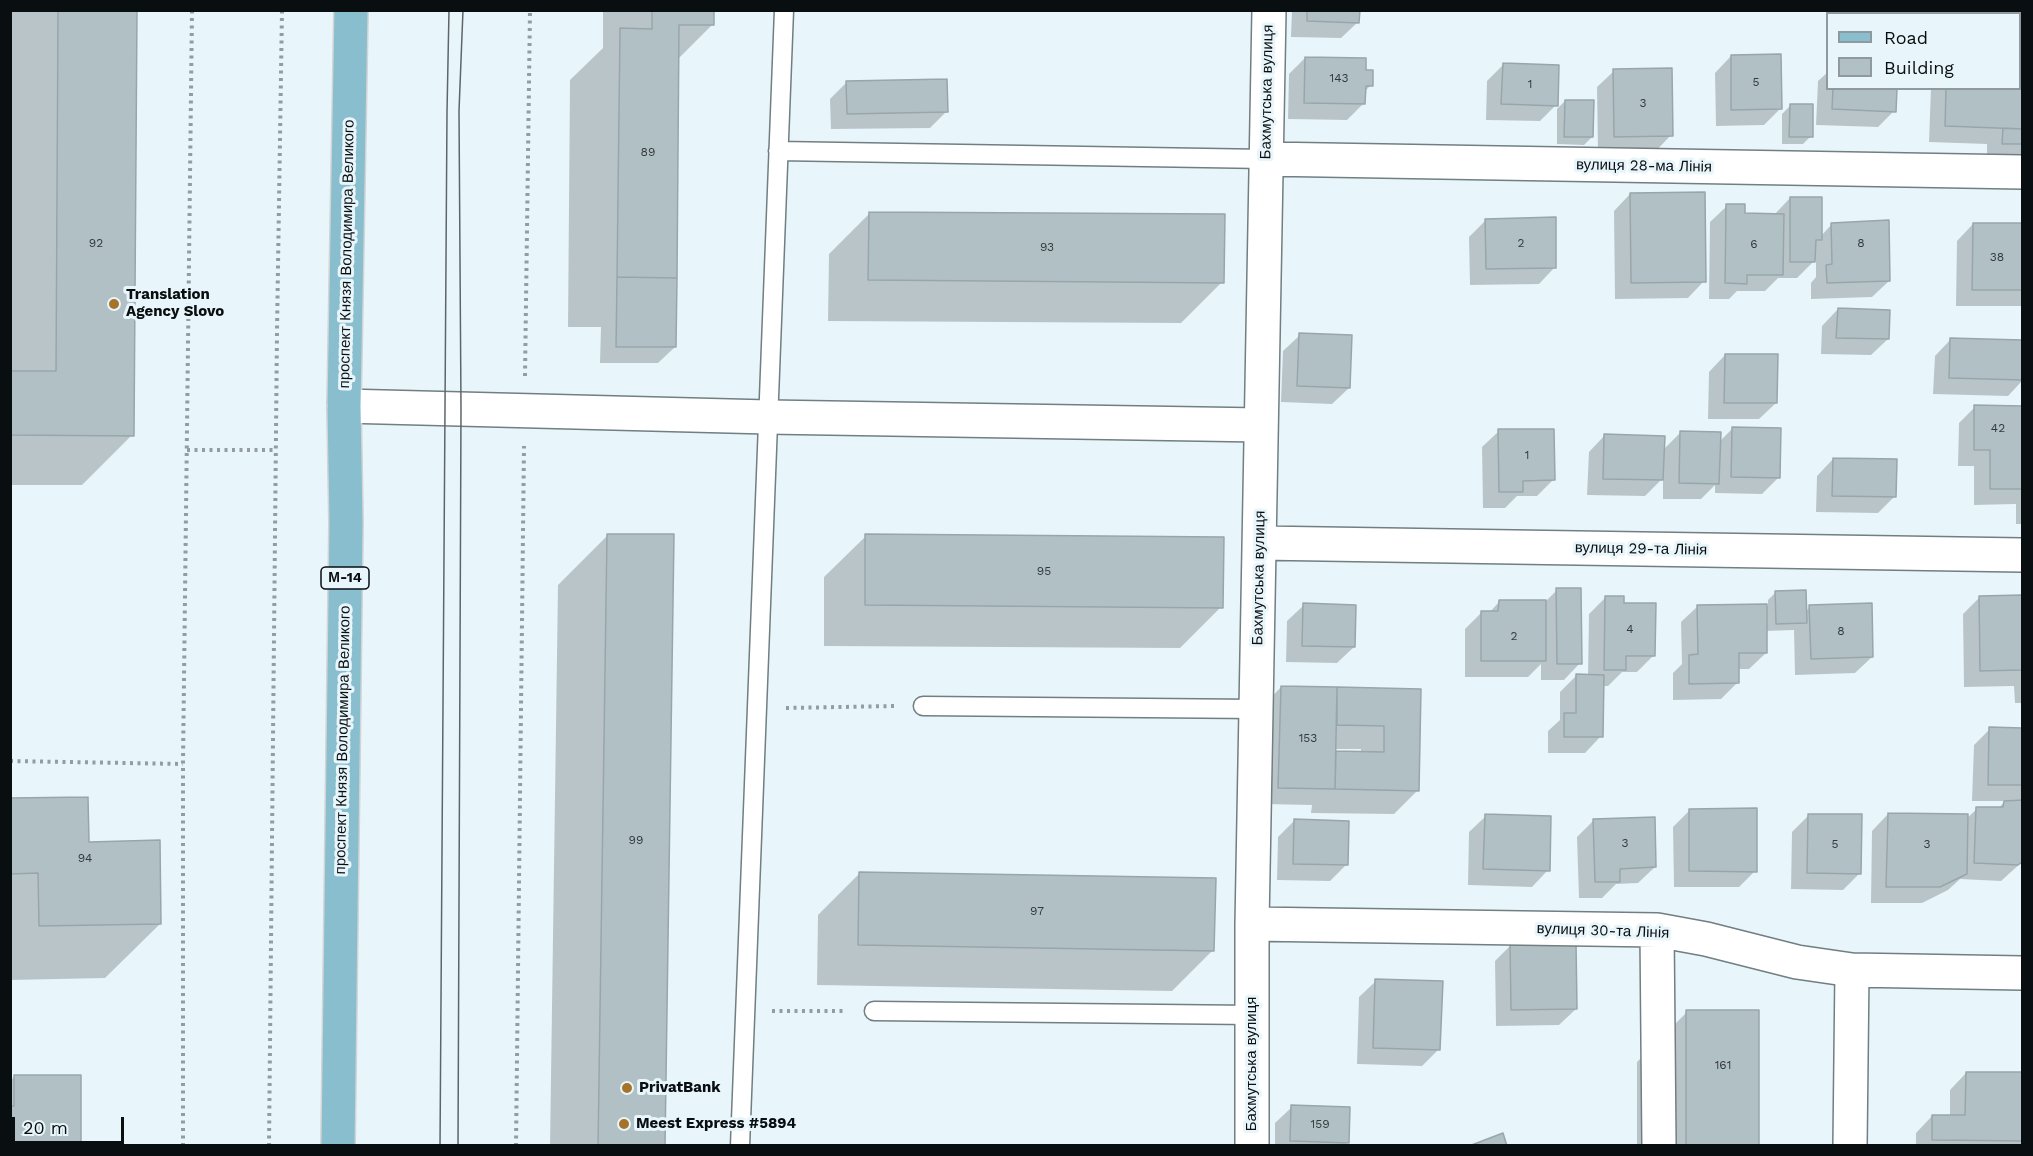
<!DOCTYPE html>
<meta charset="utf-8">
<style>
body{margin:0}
#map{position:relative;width:2033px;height:1156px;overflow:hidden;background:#e8f6fc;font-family:"Work Sans",sans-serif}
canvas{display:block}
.frame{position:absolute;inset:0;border:12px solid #090e10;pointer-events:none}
.legend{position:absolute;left:1826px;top:12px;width:195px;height:78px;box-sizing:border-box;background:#e8f6fc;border:2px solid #8f999e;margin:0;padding:8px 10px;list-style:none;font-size:18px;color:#090e10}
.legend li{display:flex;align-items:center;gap:12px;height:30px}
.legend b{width:30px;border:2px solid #8f999e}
.scale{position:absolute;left:12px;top:1117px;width:112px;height:27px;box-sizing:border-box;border:3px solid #090e10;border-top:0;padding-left:8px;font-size:18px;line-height:21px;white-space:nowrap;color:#090e10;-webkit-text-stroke:4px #e8f6fc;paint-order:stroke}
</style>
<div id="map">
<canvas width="2033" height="1156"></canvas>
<div class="frame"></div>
<ul class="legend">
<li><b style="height:8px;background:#89bece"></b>Road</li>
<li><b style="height:16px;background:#b1c0c5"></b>Building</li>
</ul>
<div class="scale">20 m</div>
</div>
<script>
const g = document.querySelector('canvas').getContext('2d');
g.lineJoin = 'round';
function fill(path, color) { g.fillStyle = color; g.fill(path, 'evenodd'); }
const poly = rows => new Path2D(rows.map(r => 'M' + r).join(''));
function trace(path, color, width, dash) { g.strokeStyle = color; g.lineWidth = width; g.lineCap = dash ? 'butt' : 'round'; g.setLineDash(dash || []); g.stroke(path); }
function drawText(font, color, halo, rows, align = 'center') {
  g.font = font + ' "Work Sans",sans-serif'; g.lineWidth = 6; g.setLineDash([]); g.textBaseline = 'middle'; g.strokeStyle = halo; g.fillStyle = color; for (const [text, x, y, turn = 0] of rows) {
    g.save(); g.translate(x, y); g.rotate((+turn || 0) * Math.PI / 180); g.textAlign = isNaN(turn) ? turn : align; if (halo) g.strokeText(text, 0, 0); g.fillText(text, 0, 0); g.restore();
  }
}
const shadow = poly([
 [10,10,136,10,132,435,82,485,10,485],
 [603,10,713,10,712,25,677,60,675,347,658,363,600,363,601,327,568,327,570,80,603,48],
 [1292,10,1358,10,1358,22,1341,38,1291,37],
 [1954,10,2022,10,2022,33,2020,33,2020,14,1954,14],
 [2020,46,2022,46,2022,161,1987,160,1987,144,1929,142,1931,88,2020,88],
 [1731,56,1781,108,1764,125,1716,126,1715,73],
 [1305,58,1364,71,1371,85,1364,92,1364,103,1347,120,1288,119,1289,74],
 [1503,65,1556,105,1540,121,1486,120,1487,81],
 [1614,71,1671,135,1655,152,1598,153,1597,87],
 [1828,72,1828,88,1895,88,1894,111,1878,127,1816,125,1818,81],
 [846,83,946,112,930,128,831,129,830,99],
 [1565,101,1592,137,1584,145,1557,144,1557,109],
 [1790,106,1811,136,1803,144,1782,144,1782,114],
 [1630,194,1704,281,1688,298,1615,299,1614,211],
 [1790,198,1821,236,1832,224,1889,281,1872,297,1811,299,1811,283,1816,277,1816,259,1797,278,1778,278,1765,291,1737,291,1729,299,1709,299,1710,222,1727,206,1743,215,1774,215],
 [870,213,1222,282,1181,323,828,321,829,254],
 [1485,221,1555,267,1539,284,1470,285,1469,237],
 [1973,224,2022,225,2022,306,1956,306,1957,241],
 [1838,309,1888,339,1871,355,1821,354,1822,326],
 [1300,335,1349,388,1332,404,1281,402,1283,351],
 [1951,339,2022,341,2022,381,2008,396,1933,394,1935,356],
 [1725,355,1776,403,1759,419,1708,419,1709,372],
 [1975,407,2022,407,2022,524,2016,524,2016,504,1974,505,1974,466,1958,466,1959,423],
 [1733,428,1778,478,1762,494,1715,493,1715,485,1701,499,1663,499,1663,478,1645,496,1587,495,1589,452,1605,435,1663,450,1681,432,1719,442],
 [1499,431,1553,480,1537,496,1517,496,1505,508,1483,508,1482,447],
 [1833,459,1894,497,1878,513,1816,512,1817,476],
 [608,535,663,1146,550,1146,558,585],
 [866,536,1221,607,1180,648,824,646,824,577],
 [1557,590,1580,663,1564,680,1541,680,1541,664,1528,677,1465,677,1465,629,1481,613,1489,613,1499,602,1545,602],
 [1776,592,1805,612,1810,607,1872,657,1855,673,1795,675,1794,630,1766,631,1766,653,1749,669,1738,669,1738,682,1721,699,1673,700,1673,673,1682,664,1681,622,1698,606,1768,606,1768,600],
 [1606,597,1623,604,1654,655,1637,672,1622,672,1608,686,1602,686,1601,736,1585,753,1548,753,1548,731,1560,720,1560,692,1576,676,1588,676,1589,614],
 [2022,597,2022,703,2015,703,2014,686,1964,687,1963,614,1979,598],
 [1304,605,1354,647,1337,663,1286,662,1287,621],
 [1281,687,1419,691,1418,790,1394,814,1311,813,1312,805,1262,804,1265,704],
 [1334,749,1361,749,1361,753,1337,753,1334,755],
 [1990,729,2022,730,2022,862,2001,881,1960,879,1948,890,1922,903,1871,903,1872,831,1888,814,1966,819,1977,809,1998,809,2005,801,1972,801,1974,745],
 [10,800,88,843,160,924,105,978,10,980],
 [1690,810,1755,871,1739,887,1674,887,1673,827],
 [1809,815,1860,873,1843,890,1791,889,1792,832],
 [1486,816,1548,870,1532,887,1468,885,1469,832],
 [1594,820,1655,867,1638,883,1616,884,1602,898,1579,898,1577,837],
 [1294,821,1346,865,1330,881,1277,880,1278,837],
 [859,874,1213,950,1172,991,817,985,818,915],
 [1511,945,1576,1009,1559,1025,1496,1026,1495,961],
 [1376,981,1439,1049,1422,1066,1357,1064,1359,997],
 [1687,1012,1758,1146,1637,1146,1637,1062],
 [1966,1073,2022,1074,2022,1146,1916,1146,1916,1133,1932,1116,1950,1117,1950,1090],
 [14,1077,79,1146,10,1146,10,1081],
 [1292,1107,1347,1142,1344,1146,1275,1146,1275,1123]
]);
const building = poly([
 [58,10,137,10,134,436,10,435,10,371,56,371,58,10],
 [652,10,714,10,714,25,679,25,677,278,617,277,620,28,652,29,652,10],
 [1307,10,1360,10,1359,23,1307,21,1307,10],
 [1969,10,2022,10,2022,17,2020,16,2020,14,1969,14,1969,10],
 [2020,45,2022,45,2022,129,1945,126,1946,88,2020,88,2020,45],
 [1781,54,1782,109,1731,110,1731,55,1781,54],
 [1305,57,1366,58,1366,70,1373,70,1373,86,1366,86,1365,104,1304,103,1305,57],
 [1503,63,1559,65,1558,106,1501,104,1503,63],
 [1672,68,1673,136,1614,137,1613,69,1672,68],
 [947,79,948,112,847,114,846,81,947,79],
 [1833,88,1897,88,1896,112,1832,109,1833,88],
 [1565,100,1594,100,1593,137,1564,137,1565,100],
 [1790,104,1813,104,1813,137,1789,137,1790,104],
 [2003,128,2022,129,2022,144,2002,144,2003,128],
 [1705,192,1706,282,1631,283,1630,193,1705,192],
 [1790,197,1822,197,1822,240,1816,240,1815,262,1790,262,1790,197],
 [1726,204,1745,204,1745,213,1784,214,1783,275,1747,275,1747,284,1725,283,1726,204],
 [869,212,1225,214,1224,283,868,280,869,212],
 [1556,217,1556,268,1486,269,1485,219,1556,217],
 [1889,220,1890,281,1827,283,1826,265,1832,264,1831,223,1889,220],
 [1973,223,2022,223,2022,290,1972,290,1973,223],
 [617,277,677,278,676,347,616,347,617,277],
 [1838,308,1890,310,1889,339,1836,338,1838,308],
 [1299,333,1352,335,1350,388,1297,386,1299,333],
 [1950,338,2022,340,2022,380,1949,378,1950,338],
 [1725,354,1778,354,1777,403,1724,403,1725,354],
 [1974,405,2022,406,2022,489,1990,489,1990,450,1974,450,1974,405],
 [1732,427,1781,428,1780,478,1731,477,1732,427],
 [1498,429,1554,429,1555,480,1523,481,1523,492,1499,492,1498,429],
 [1680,431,1721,432,1719,484,1679,483,1680,431],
 [1604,434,1665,436,1663,480,1603,479,1604,434],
 [1833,458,1897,459,1896,497,1832,496,1833,458],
 [607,534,674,534,665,1146,598,1146,607,534],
 [865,534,1224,537,1223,608,865,605,865,534],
 [1556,588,1581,588,1582,664,1557,664,1556,588],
 [1806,590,1807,623,1776,624,1775,591,1806,590],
 [2022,595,2022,670,1980,671,1979,596,2022,595],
 [1605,596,1624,596,1624,603,1656,603,1655,656,1626,656,1626,670,1604,670,1605,596],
 [1499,600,1546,600,1546,661,1481,661,1481,611,1498,611,1499,600],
 [1303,603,1356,605,1355,647,1302,646,1303,603],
 [1872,603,1873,657,1811,659,1809,605,1872,603],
 [1767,604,1767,653,1739,653,1739,683,1689,684,1689,655,1698,654,1697,605,1767,604],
 [1576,674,1604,675,1603,737,1564,737,1564,713,1576,713,1576,674],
 [1281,686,1337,687,1335,789,1278,788,1281,686],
 [1337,687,1421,689,1419,791,1335,789,1336,751,1384,752,1384,726,1337,725,1337,687],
 [1989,727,2022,728,2022,785,1988,785,1989,727],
 [88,797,89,842,160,840,161,924,39,926,38,873,10,874,10,798,88,797],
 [2022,800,2022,862,2018,865,1974,863,1976,807,2003,807,2004,801,2022,800],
 [1757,808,1757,872,1689,871,1689,809,1757,808],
 [1888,813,1968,814,1967,874,1940,887,1886,887,1888,813],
 [1485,814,1551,816,1550,871,1483,869,1485,814],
 [1808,814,1862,814,1861,874,1807,873,1808,814],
 [1655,817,1656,867,1620,869,1620,882,1595,882,1593,819,1655,817],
 [1294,819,1349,821,1348,865,1293,864,1294,819],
 [859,872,1216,878,1214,951,858,945,859,872],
 [1576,942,1577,1009,1511,1010,1510,943,1576,942],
 [1375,979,1443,981,1440,1050,1373,1048,1375,979],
 [1686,1010,1759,1010,1759,1146,1686,1146,1686,1010],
 [1966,1072,2022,1072,2022,1141,1932,1140,1932,1115,1965,1115,1966,1072],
 [14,1075,81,1075,81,1146,10,1146,10,1106,14,1106,14,1075],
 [1291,1105,1350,1107,1349,1143,1290,1141,1291,1105],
 [1503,1133,1507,1146,1469,1146,1503,1133]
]);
const path = poly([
 [525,376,530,10],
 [187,450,276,450],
 [786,708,895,706],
 [10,761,183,764],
 [772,1011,846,1011],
 [183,1146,183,764,192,10],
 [269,1146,277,331,282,10],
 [516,1146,524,446]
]);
const lane = poly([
 [778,151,1266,159],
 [923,706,1257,709],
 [874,1011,1253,1015],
 [740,1146,784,10]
]);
const street = poly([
 [1266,159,2022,172],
 [344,406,768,417,1261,425],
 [1260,543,2022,555],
 [1252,924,1657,930,1706,939,1797,962,1852,970,2022,973],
 [1657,930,1659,1146],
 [1252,1146,1252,924,1269,10],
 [1850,1146,1852,970]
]);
const primary = poly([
 [338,1146,346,523,344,406,351,10]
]);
const tram = poly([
 [440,1146,447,112,449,10],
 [458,1146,461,409,459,111,463,10]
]);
const markers = [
 [114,304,6,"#a6732b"],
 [627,1088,6,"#a6732b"],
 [624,1124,6,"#a6732b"]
];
const numberNames = [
 ["143",1339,78],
 ["5",1756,82],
 ["1",1530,84],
 ["3",1643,103],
 ["89",648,152],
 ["92",96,243],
 ["2",1521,243],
 ["8",1861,243],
 ["6",1754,244],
 ["93",1047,247],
 ["38",1997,257],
 ["42",1998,428],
 ["1",1527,455],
 ["95",1044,571],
 ["4",1630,629],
 ["8",1841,631],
 ["2",1514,636],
 ["153",1308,738],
 ["99",636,840],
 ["3",1625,843],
 ["5",1835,844],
 ["3",1927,844],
 ["94",85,858],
 ["97",1037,911],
 ["161",1723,1065],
 ["159",1320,1124]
];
const shields = [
 [345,578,48]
];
const shieldNames = [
 ["М-14",345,578]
];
const streetNames = [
 ["Бахмутська вулиця",1267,92,-89],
 ["вулиця 28-ма Лінія",1644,166,1],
 ["проспект Князя Володимира Великого",347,254,-89],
 ["вулиця 29-та Лінія",1641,549,1],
 ["Бахмутська вулиця",1259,578,-89],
 ["проспект Князя Володимира Великого",343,740,-89],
 ["вулиця 30-та Лінія",1603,931,2],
 ["Бахмутська вулиця",1252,1064,-90]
];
const poiNames = [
 ["Translation",126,295],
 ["Agency Slovo",126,312],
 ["PrivatBank",639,1088],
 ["Meest Express #5894",636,1124]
];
fill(shadow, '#0003');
fill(building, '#b1c0c5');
trace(building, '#98a6ab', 1.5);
trace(lane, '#717e82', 21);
trace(street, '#717e82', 36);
trace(primary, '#d3d4d4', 36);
trace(path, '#929ca1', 4, [3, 4.5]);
trace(lane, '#fff', 18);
trace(street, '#fff', 33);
trace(primary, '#89bece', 33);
trace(tram, '#5d6569', 1.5);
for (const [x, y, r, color] of markers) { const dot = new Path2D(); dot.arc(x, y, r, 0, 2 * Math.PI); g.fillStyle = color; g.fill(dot); trace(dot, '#e8f6fc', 2); }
drawText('12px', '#333a3d', null, numberNames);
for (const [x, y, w] of shields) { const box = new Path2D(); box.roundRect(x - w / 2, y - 11, w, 22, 4.5); g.fillStyle = '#e8f6fc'; g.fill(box); trace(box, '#090e10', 1.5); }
drawText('bold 14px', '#090e10', null, shieldNames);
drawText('15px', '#090e10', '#e8f6fc', streetNames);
drawText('bold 15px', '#090e10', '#e8f6fc', poiNames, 'left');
</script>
